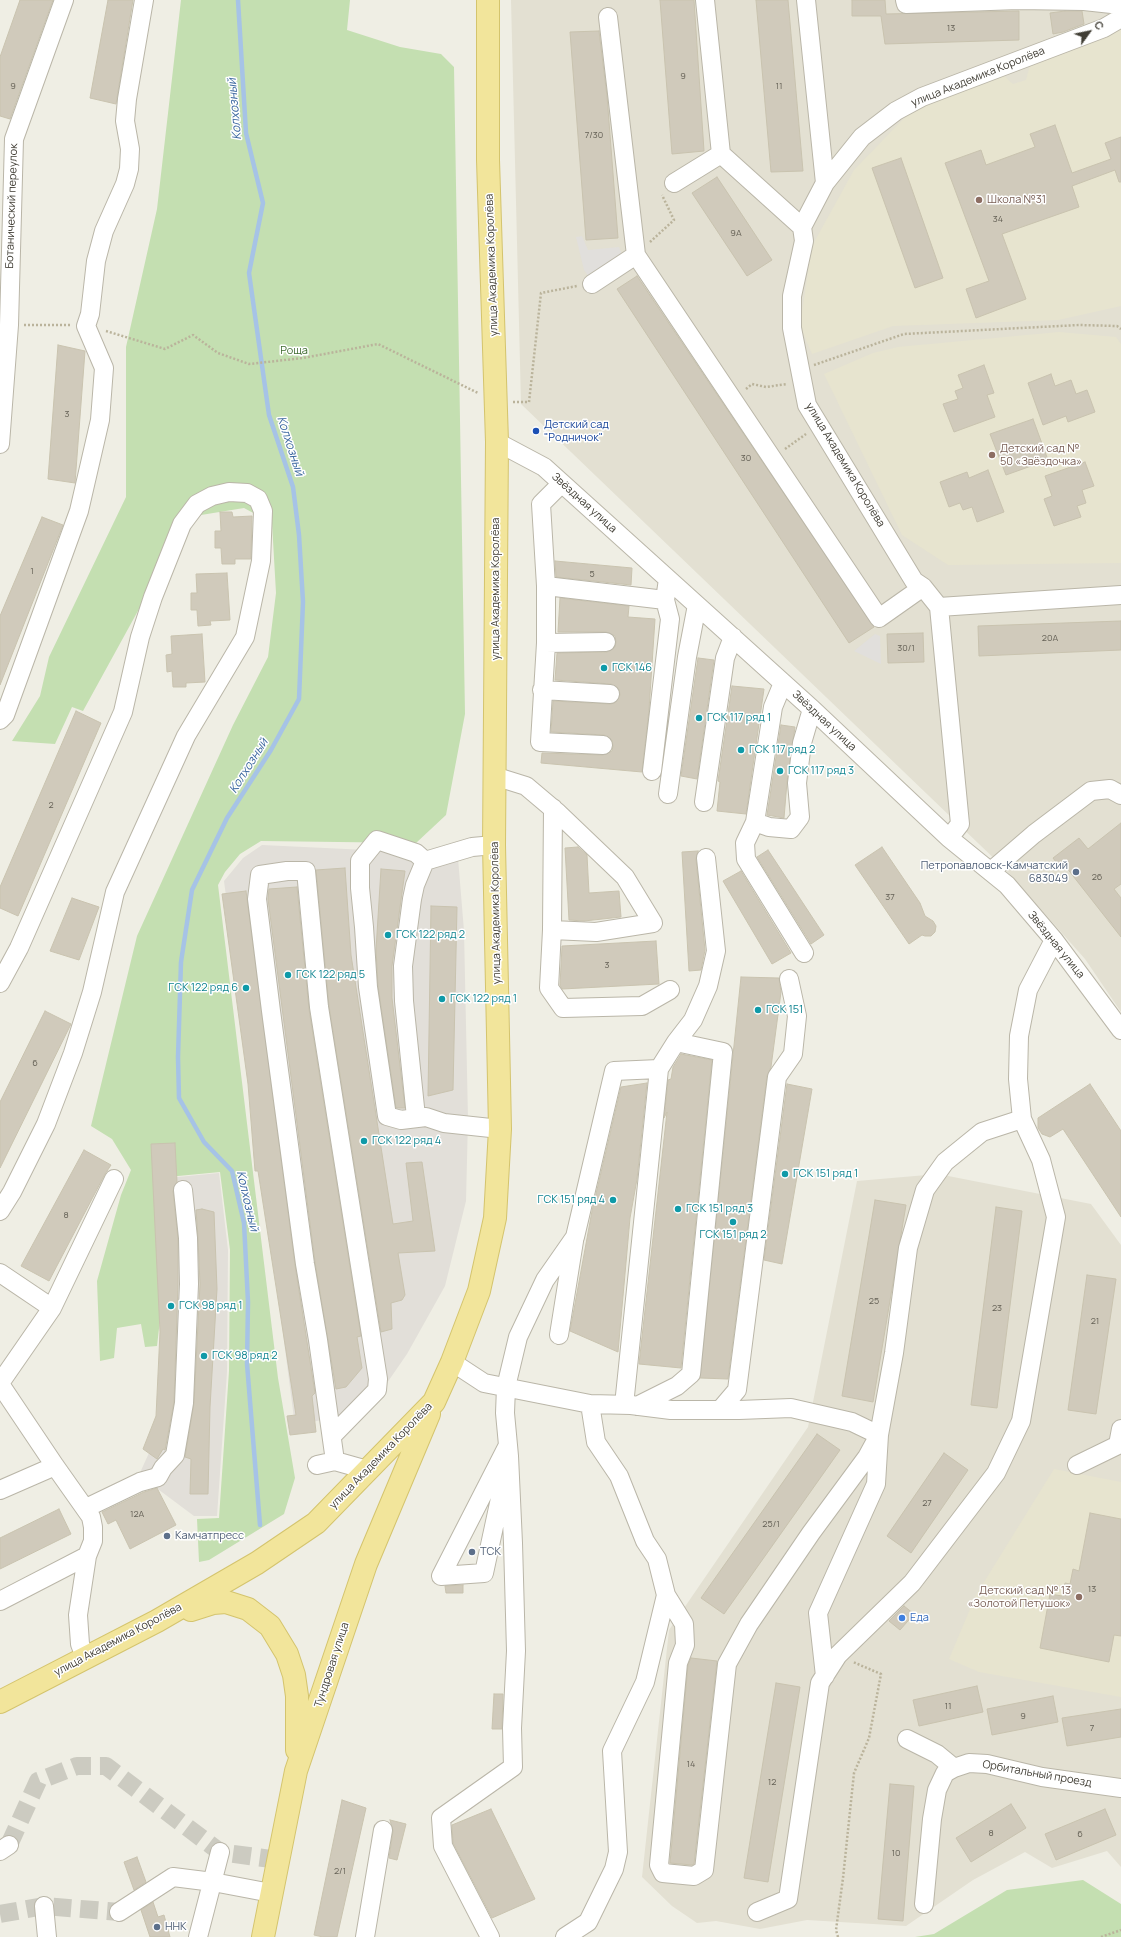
<!DOCTYPE html>
<meta charset="utf-8">
<style>
body{margin:0}
#map{position:relative;width:1121px;height:1937px;overflow:hidden;background:#efeee4;font-family:Manrope,sans-serif}
canvas{display:block}
.north{position:absolute;left:1069px;top:12px;width:40px;height:40px;-webkit-text-stroke:3px #fff;paint-order:stroke;rotate:57deg;font-size:11px;font-weight:700;line-height:16px;text-align:center;color:#413e35}
.north::after{content:'';display:block;margin:auto;width:14px;height:18px;background:#413e35;clip-path:polygon(50% 0,100% 100%,50% 72%,0 100%)}
</style>
<div id="map">
<canvas width="1121" height="1937"></canvas>
<div class="north">С</div>
</div>
<script>
const g = document.querySelector('canvas').getContext('2d');
g.lineJoin = 'round';
function fill(path, color) { g.fillStyle = color; g.fill(path, 'evenodd'); }
const poly = rows => new Path2D(rows.map(r => 'M' + r).join(''));
function trace(path, color, width, dash) { g.strokeStyle = color; g.lineWidth = width; g.lineCap = dash ? 'butt' : 'round'; g.setLineDash(dash || []); g.stroke(path); }
function drawText(font, color, halo, rows, align = 'center') {
  g.font = font + ' Manrope,sans-serif'; g.lineWidth = 3; g.setLineDash([]); g.textBaseline = 'middle'; g.strokeStyle = halo; g.fillStyle = color; for (const [text, x, y, turn = 0] of rows) {
    g.save(); g.translate(x, y); g.rotate((+turn || 0) * Math.PI / 180); g.textAlign = isNaN(turn) ? turn : align; if (halo) g.strokeText(text, 0, 0); g.fillText(text, 0, 0); g.restore();
  }
}
const residential = poly([
 [511,0,1121,0,1121,1012,1085,959,1005,869,521,404],
 [938,1174,1091,1204,1121,1245,1121,1867,1107,1851,1052,1868,1025,1852,973,1880,906,1926,807,1920,760,1929,716,1921,697,1923,672,1906,642,1877,669,1630,808,1427,857,1181]
]);
const industrial = poly([
 [262,845,388,851,458,858,464,931,468,1119,466,1201,445,1286,407,1354,369,1409,295,1426,224,881,243,858],
 [219,1173,228,1250,227,1372,217,1516,194,1516,139,1475,158,1433,165,1398,157,1179]
]);
const education = poly([
 [1121,26,1121,306,1058,320,893,326,812,354,800,326,812,246,854,170,911,111,1003,75,1013,84,1026,80,1030,65],
 [1059,332,1116,337,1121,344,1121,563,948,565,902,535,824,374,873,353,898,347],
 [1054,1469,1121,1482,1121,1697,979,1672,949,1659,976,1595]
]);
const green = poly([
 [181,0,350,0,347,30,400,47,441,54,454,67,465,714,446,815,416,843,261,841,240,854,225,872,218,885,278,1378,295,1478,284,1514,209,1560,199,1562,197,1519,219,1518,229,1371,230,1250,220,1172,157,1178,161,1311,157,1346,145,1347,141,1324,117,1328,114,1358,100,1361,97,1281,121,1195,131,1170,112,1139,91,1126,137,936,233,725,268,657,276,593,272,523,244,508,201,515,173,547,83,711,72,707,55,744,12,741,40,696,49,657,126,497,126,347,157,209],
 [1083,1880,1121,1904,1121,1937,915,1937,934,1934,1007,1890]
]);
const parking = poly([
 [582,236,588,250,619,247,627,267,596,287,584,270,576,237],
 [875,634,880,636,881,664,854,651]
]);
const stream = poly([
 [238,0,246,133,263,203,249,273,269,415,293,487,299,535,303,602,299,699,271,750,227,818,192,890,181,962,178,1057,179,1098,204,1142,232,1171,244,1223,248,1302,247,1364,260,1525]
]);
const building = poly([
 [20,0,53,0,10,119,0,116,0,57,20,0],
 [108,0,133,0,116,104,90,98,108,0],
 [660,0,694,0,704,151,672,154,660,0],
 [756,0,788,0,803,171,771,172,756,0],
 [852,0,885,0,886,14,1019,11,1019,40,885,44,881,16,852,16,852,0],
 [1065,11,1082,11,1084,24,1063,32,1053,34,1050,13,1065,11],
 [599,31,607,96,618,238,586,240,570,32,599,31],
 [1055,125,1072,173,1111,159,1105,143,1121,137,1121,182,1119,182,1115,170,1072,186,1079,207,1002,234,1026,299,976,318,966,289,989,281,945,163,981,150,986,165,1035,147,1030,134,1055,125],
 [901,158,943,278,915,288,872,168,901,158],
 [717,177,772,260,747,276,692,193,717,177],
 [637,276,874,627,849,643,617,289,637,276],
 [58,345,85,351,75,483,48,479,58,345],
 [984,365,994,393,987,395,995,417,954,432,943,404,958,399,955,391,963,388,958,375,984,365],
 [1051,374,1055,386,1071,380,1076,394,1087,390,1095,412,1068,422,1066,416,1043,425,1028,383,1051,374],
 [1033,419,1048,460,1006,475,990,434,1033,419],
 [1085,462,1094,486,1082,490,1086,503,1077,506,1081,517,1054,526,1044,499,1052,496,1045,476,1085,462],
 [988,470,1004,512,977,522,972,507,963,510,960,503,949,507,940,482,967,472,969,478,988,470],
 [220,512,232,512,233,517,252,516,251,559,235,559,235,564,222,564,221,548,215,548,215,531,221,531,220,512],
 [42,517,63,525,0,685,0,616,42,517],
 [555,561,632,568,631,585,556,577,555,561],
 [227,573,230,620,210,621,211,625,198,626,197,610,191,610,191,593,197,593,196,574,227,573],
 [560,598,629,606,628,617,655,619,649,710,642,772,541,763,542,753,603,755,612,751,613,746,612,740,604,735,551,732,553,701,610,704,615,703,620,695,619,689,611,684,555,680,557,653,607,652,615,647,616,642,615,636,606,632,558,632,560,598],
 [1121,621,1121,650,979,656,978,626,1121,621],
 [923,633,924,662,888,663,887,634,923,633],
 [202,634,205,682,186,683,186,687,173,687,172,671,167,672,166,655,172,654,171,636,202,634],
 [698,658,714,660,697,779,681,776,698,658],
 [732,686,764,689,746,814,717,811,720,782,718,781,732,686],
 [76,711,101,723,18,916,0,908,0,887,76,711],
 [781,725,795,727,787,782,784,818,767,815,781,725],
 [1121,823,1121,884,1114,889,1121,898,1121,937,1066,867,1062,870,1053,858,1079,838,1088,849,1121,823],
 [578,847,587,855,589,893,619,891,621,917,584,921,569,920,565,848,578,847],
 [882,847,920,903,925,916,933,921,936,926,935,932,931,936,925,936,922,935,909,944,855,865,882,847],
 [768,850,824,935,811,944,757,857,768,850],
 [698,851,696,859,705,950,701,970,689,971,682,852,698,851],
 [345,868,351,955,393,1224,413,1221,406,1163,422,1162,435,1251,398,1253,405,1295,402,1300,391,1303,392,1329,381,1332,329,1006,316,870,345,868],
 [381,869,405,871,392,966,392,998,405,1108,396,1108,378,986,376,950,381,869],
 [741,871,791,953,772,964,723,881,741,871],
 [297,887,309,1009,361,1336,357,1337,362,1368,346,1387,336,1389,315,1262,268,899,269,889,297,887],
 [246,891,295,1265,315,1393,312,1396,316,1432,290,1435,287,1416,296,1415,258,1171,255,1171,248,1084,222,894,246,891],
 [72,898,99,907,79,960,50,951,72,898],
 [431,906,457,907,453,1090,428,1096,431,906],
 [656,941,659,984,562,989,560,985,562,946,656,941],
 [741,977,779,978,781,992,771,1067,767,1076,728,1379,700,1378,741,977],
 [45,1011,71,1024,0,1168,0,1102,45,1011],
 [681,1054,712,1060,681,1368,639,1364,667,1112,664,1118,668,1080,671,1079,673,1067,681,1054],
 [647,1083,637,1179,630,1218,618,1352,570,1331,592,1211,621,1087,647,1083],
 [787,1084,812,1089,782,1264,764,1260,787,1084],
 [1090,1084,1121,1131,1121,1217,1063,1129,1050,1137,1042,1134,1038,1128,1038,1118,1090,1084],
 [175,1143,177,1182,173,1191,178,1239,178,1284,174,1402,165,1450,163,1449,157,1459,143,1449,156,1416,160,1332,151,1144,175,1143],
 [84,1150,111,1165,105,1174,49,1281,21,1266,84,1150],
 [875,1200,906,1205,873,1402,842,1396,875,1200],
 [996,1207,1022,1211,997,1408,971,1405,996,1207],
 [202,1209,214,1212,217,1289,210,1407,208,1494,190,1494,191,1459,185,1457,194,1403,200,1284,198,1238,196,1210,202,1209],
 [1087,1275,1116,1279,1096,1414,1068,1410,1087,1275],
 [817,1434,840,1450,724,1614,701,1598,817,1434],
 [944,1453,968,1470,911,1553,887,1536,944,1453],
 [157,1488,176,1525,130,1549,116,1520,108,1524,102,1512,144,1492,157,1488],
 [59,1509,71,1534,0,1569,0,1538,59,1509],
 [1090,1513,1121,1519,1121,1636,1114,1635,1109,1662,1040,1648,1050,1594,1062,1596,1065,1583,1070,1584,1073,1569,1079,1571,1090,1513],
 [463,1585,463,1593,446,1593,445,1586,463,1585],
 [904,1606,914,1614,900,1630,889,1621,904,1606],
 [691,1658,717,1661,694,1864,692,1865,670,1863,688,1665,691,1658],
 [776,1683,800,1687,768,1882,744,1878,776,1683],
 [977,1686,983,1712,919,1726,913,1700,977,1686],
 [494,1694,503,1694,502,1729,492,1729,494,1694],
 [1053,1696,1058,1722,992,1735,987,1709,1053,1696],
 [1121,1709,1121,1737,1067,1746,1062,1718,1121,1709],
 [890,1784,914,1786,903,1921,878,1919,890,1784],
 [342,1800,366,1808,337,1937,323,1937,314,1935,342,1800],
 [1011,1804,1026,1828,971,1862,956,1838,1011,1804],
 [491,1809,535,1899,492,1918,453,1843,452,1825,491,1809],
 [1105,1809,1116,1835,1056,1860,1045,1834,1105,1809],
 [390,1820,406,1824,397,1860,389,1858,393,1831,390,1820],
 [137,1857,146,1882,134,1890,124,1862,137,1857],
 [153,1902,158,1917,164,1915,170,1937,150,1937,141,1910,153,1902]
]);
const minorTunnel = poly([
 [9,1845,38,1781,77,1766,106,1766,220,1852,278,1860],
 [0,1914,44,1906,119,1912]
]);
const path = poly([
 [650,242,674,220,662,195],
 [24,325,71,325],
 [106,331,165,349,193,335,218,353,249,364,303,358,378,344,478,393],
 [814,365,904,334,1079,325,1117,326,1121,329],
 [746,389,752,384,766,387,787,384],
 [513,402,529,402,541,293,577,286],
 [785,449,806,434],
 [838,1937,836,1930,843,1878,854,1773,869,1738,881,1674,853,1662],
 [1101,1937,1121,1930]
]);
const minor = poly([
 [705,0,721,154,802,227],
 [806,0,825,183],
 [905,0,906,4,1018,0,1084,1,1121,5],
 [608,17,636,255,879,618,923,587],
 [674,183,721,154],
 [592,284,636,255],
 [497,442,544,467,812,709,949,838,1007,885,1054,940,1121,1030],
 [0,444,9,325,14,139,64,0],
 [562,483,541,504,546,586,546,643,540,742,603,745],
 [546,586,665,600],
 [939,607,1121,595],
 [546,643,606,642],
 [783,683,773,707,755,822,745,843,746,859,804,953],
 [542,690,610,694],
 [0,720,5,715,79,511,100,420,104,368,86,326,90,314,96,261,104,231,125,184,129,169,130,149,125,121,127,99,144,0],
 [652,771,670,619,665,600,668,579],
 [494,776,526,786,558,813,625,877,653,923,596,932,552,930,549,988,563,1008,642,1006,670,990],
 [668,794,687,657,697,605],
 [704,802,725,658,733,637],
 [755,822,769,827,791,829,800,817,797,783,802,743,812,709],
 [949,838,960,824,939,607,923,587,914,581,807,405,792,328,792,296,804,241,802,227,825,183,862,137,896,111,922,97,1104,28,1121,18],
 [494,845,472,847,425,861,416,853,377,840,360,861,360,888,364,927,368,987,387,1116,401,1120,426,1117,444,1123,500,1129],
 [991,871,1034,834,1091,791,1110,789,1121,795],
 [552,930,553,808],
 [0,983,19,948,123,712,140,637,153,597,182,524,197,504,212,496,229,492,247,493,258,499,263,511,261,561,245,637,186,736,115,892,92,992,73,1053,46,1124,12,1192,0,1211],
 [676,1042,693,1020,708,986,716,951,706,858],
 [416,1117,404,1001,403,966,412,899,415,885,425,861],
 [0,1273,52,1308],
 [559,1335,574,1241],
 [452,1362,484,1383,590,1404,631,1405,671,1410,739,1410,791,1408,852,1422,879,1435],
 [0,1383,52,1308,114,1179],
 [0,1384,55,1466,91,1517,93,1527,93,1541,87,1556,78,1615,80,1644,85,1657],
 [590,1404,596,1442,619,1476,645,1541,657,1559,666,1595,684,1624,685,1645,678,1663,659,1865,663,1873,694,1876,704,1870,727,1664,749,1624,811,1533,867,1457,879,1435],
 [637,1406,677,1386,691,1374,723,1052,676,1042,659,1069],
 [720,1410,737,1390,777,1077,793,1054,797,1016,789,979],
 [332,1436,377,1390,378,1379,319,1007,306,871,287,871,260,875,257,899,271,1011,305,1264,318,1340,335,1461,367,1470],
 [317,1465,335,1461],
 [1077,1465,1118,1445,1121,1429],
 [504,1480,484,1573,441,1576,508,1445],
 [0,1490,55,1466],
 [86,1508,140,1482,158,1477,163,1468,175,1455,184,1403,189,1284,188,1238,183,1190],
 [0,1601,87,1556],
 [825,1676,818,1613,876,1484,879,1435,894,1353,908,1248,925,1190,945,1162,982,1132,1022,1119],
 [907,1739,937,1754,954,1768],
 [0,1851,9,1845],
 [924,1904,932,1819,937,1790,945,1773,954,1768,969,1763,987,1764,1042,1777,1121,1788],
 [44,1906,47,1937],
 [119,1912,173,1877,213,1882,271,1893],
 [757,1912,788,1899,820,1683,838,1655,912,1583,996,1473,1021,1421,1056,1217,1041,1160,1022,1119,1018,1079,1019,1036,1028,990,1054,940],
 [198,1937,220,1852],
 [365,1937,383,1830],
 [490,1937,443,1846,441,1818,513,1767,512,1728,516,1651,513,1543,509,1456,505,1413,506,1387,518,1337,545,1280,575,1237,614,1071,659,1069,624,1405],
 [565,1937,588,1922,614,1869,618,1852,612,1751,645,1682,666,1595]
]);
const major = poly([
 [191,1610,213,1603,226,1602,248,1609,270,1626,287,1654,294,1675,297,1696,297,1750],
 [0,1702,157,1621,257,1563,316,1523,434,1402,452,1362,479,1291,495,1218,500,1129,494,845,497,442,488,160,488,0],
 [263,1937,296,1771,366,1564,429,1414]
]);
const markers = [
 [979,200,4,"#8d6e63"],
 [536,431,4,"#1a4fb4"],
 [992,455,4,"#8d6e63"],
 [604,668,4,"#0f9aa8"],
 [699,718,4,"#0f9aa8"],
 [741,750,4,"#0f9aa8"],
 [780,771,4,"#0f9aa8"],
 [1076,872,4,"#5c6f8a"],
 [388,935,4,"#0f9aa8"],
 [288,975,4,"#0f9aa8"],
 [246,988,4,"#0f9aa8"],
 [442,999,4,"#0f9aa8"],
 [758,1010,4,"#0f9aa8"],
 [364,1141,4,"#0f9aa8"],
 [785,1174,4,"#0f9aa8"],
 [613,1200,4,"#0f9aa8"],
 [678,1209,4,"#0f9aa8"],
 [733,1222,4,"#0f9aa8"],
 [171,1306,4,"#0f9aa8"],
 [204,1356,4,"#0f9aa8"],
 [167,1536,4,"#5c6f8a"],
 [472,1552,4,"#5c6f8a"],
 [1079,1597,4,"#8d6e63"],
 [902,1618,4,"#3f7fe0"],
 [157,1927,4,"#5c6f8a"]
];
const numberNames = [
 ["13",951,28],
 ["9",683,76],
 ["9",13,86],
 ["11",779,86],
 ["7/30",594,135],
 ["34",998,219],
 ["9А",736,233],
 ["3",67,414],
 ["30",746,458],
 ["1",32,571],
 ["5",592,574],
 ["20А",1050,638],
 ["30/1",906,648],
 ["2",51,805],
 ["26",1097,877],
 ["37",890,897],
 ["3",607,965],
 ["6",35,1063],
 ["8",66,1215],
 ["25",874,1301],
 ["23",997,1308],
 ["21",1095,1321],
 ["27",927,1503],
 ["12А",137,1514],
 ["25/1",771,1524],
 ["13",1092,1589],
 ["11",948,1706],
 ["9",1023,1716],
 ["7",1092,1728],
 ["14",691,1764],
 ["12",772,1782],
 ["8",991,1833],
 ["6",1080,1834],
 ["10",896,1853],
 ["2/1",340,1871]
];
const streetNames = [
 ["улица Академика Королёва",978,77,-22],
 ["Ботанический переулок",12,206,-88],
 ["улица Академика Королёва",492,265,-92],
 ["улица Академика Королёва",845,465,59],
 ["Звёздная улица",584,503,42],
 ["улица Академика Королёва",496,589,-90],
 ["Звёздная улица",824,721,43],
 ["улица Академика Королёва",496,913,-91],
 ["Звёздная улица",1056,945,51],
 ["улица Академика Королёва",381,1456,-46],
 ["улица Академика Королёва",118,1640,-28],
 ["Тундровая улица",332,1665,-72],
 ["Орбитальный проезд",1037,1774,10]
];
const educationNames = [
 ["Школа №31",987,200],
 ["Детский сад №",1000,449],
 ["50 «Звёздочка»",1000,462],
 ["Детский сад № 13",1071,1591,"right"],
 ["«Золотой Петушок»",1071,1604,"right"]
];
const parkNames = [
 ["Роща",294,351]
];
const transitNames = [
 ["Детский сад",544,425],
 ["\"Родничок\"",544,438]
];
const cultureNames = [
 ["ГСК 146",612,668],
 ["ГСК 117 ряд 1",707,718],
 ["ГСК 117 ряд 2",749,750],
 ["ГСК 117 ряд 3",788,771],
 ["ГСК 122 ряд 2",396,935],
 ["ГСК 122 ряд 5",296,975],
 ["ГСК 122 ряд 6",238,988,"right"],
 ["ГСК 122 ряд 1",450,999],
 ["ГСК 151",766,1010],
 ["ГСК 122 ряд 4",372,1141],
 ["ГСК 151 ряд 1",793,1174],
 ["ГСК 151 ряд 4",605,1200,"right"],
 ["ГСК 151 ряд 3",686,1209],
 ["ГСК 151 ряд 2",733,1235,"center"],
 ["ГСК 98 ряд 1",179,1306],
 ["ГСК 98 ряд 2",212,1356]
];
const serviceNames = [
 ["Петропавловск-Камчатский",1068,866,"right"],
 ["683049",1068,879,"right"],
 ["Камчатпресс",175,1536],
 ["ТСК",480,1552],
 ["ННК",165,1927]
];
const shopNames = [
 ["Еда",910,1618]
];
const waterNames = [
 ["Колхозный",235,109,-95],
 ["Колхозный",290,446,72],
 ["Колхозный",249,766,-58],
 ["Колхозный",247,1201,77]
];
fill(residential, '#e3e0d2');
fill(industrial, '#e2dfd9');
fill(education, '#e7e4cf');
fill(green, '#c4dfb1');
fill(parking, '#e1dfdc');
trace(stream, '#a6c3e6', 4.5);
fill(building, '#d0cabb');
trace(building, '#c9c3af', 1);
trace(minorTunnel, '#cccbc1', 18, [18, 9]);
trace(minor, '#bab6a8', 20);
trace(major, '#d4c46d', 24);
trace(path, '#bab39b', 2.5, [2, 2]);
trace(minor, '#fff', 18);
trace(major, '#f2e59b', 22);
for (const [x, y, r, color] of markers) { const dot = new Path2D(); dot.arc(x, y, r, 0, 2 * Math.PI); g.fillStyle = color; g.fill(dot); trace(dot, '#fff', 1.5); }
drawText('9px', '#656156', null, numberNames);
drawText('11px', '#413e35', '#fff', streetNames);
drawText('11px', '#785e54', '#fff', educationNames, 'left');
drawText('11px', '#3e6b2f', '#fff', parkNames);
drawText('11px', '#164399', '#fff', transitNames, 'left');
drawText('11px', '#0d838f', '#fff', cultureNames, 'left');
drawText('11px', '#4e5e75', '#fff', serviceNames, 'left');
drawText('11px', '#366cbe', '#fff', shopNames, 'left');
drawText('italic 12px', '#3b679f', '#fff', waterNames);
</script>
